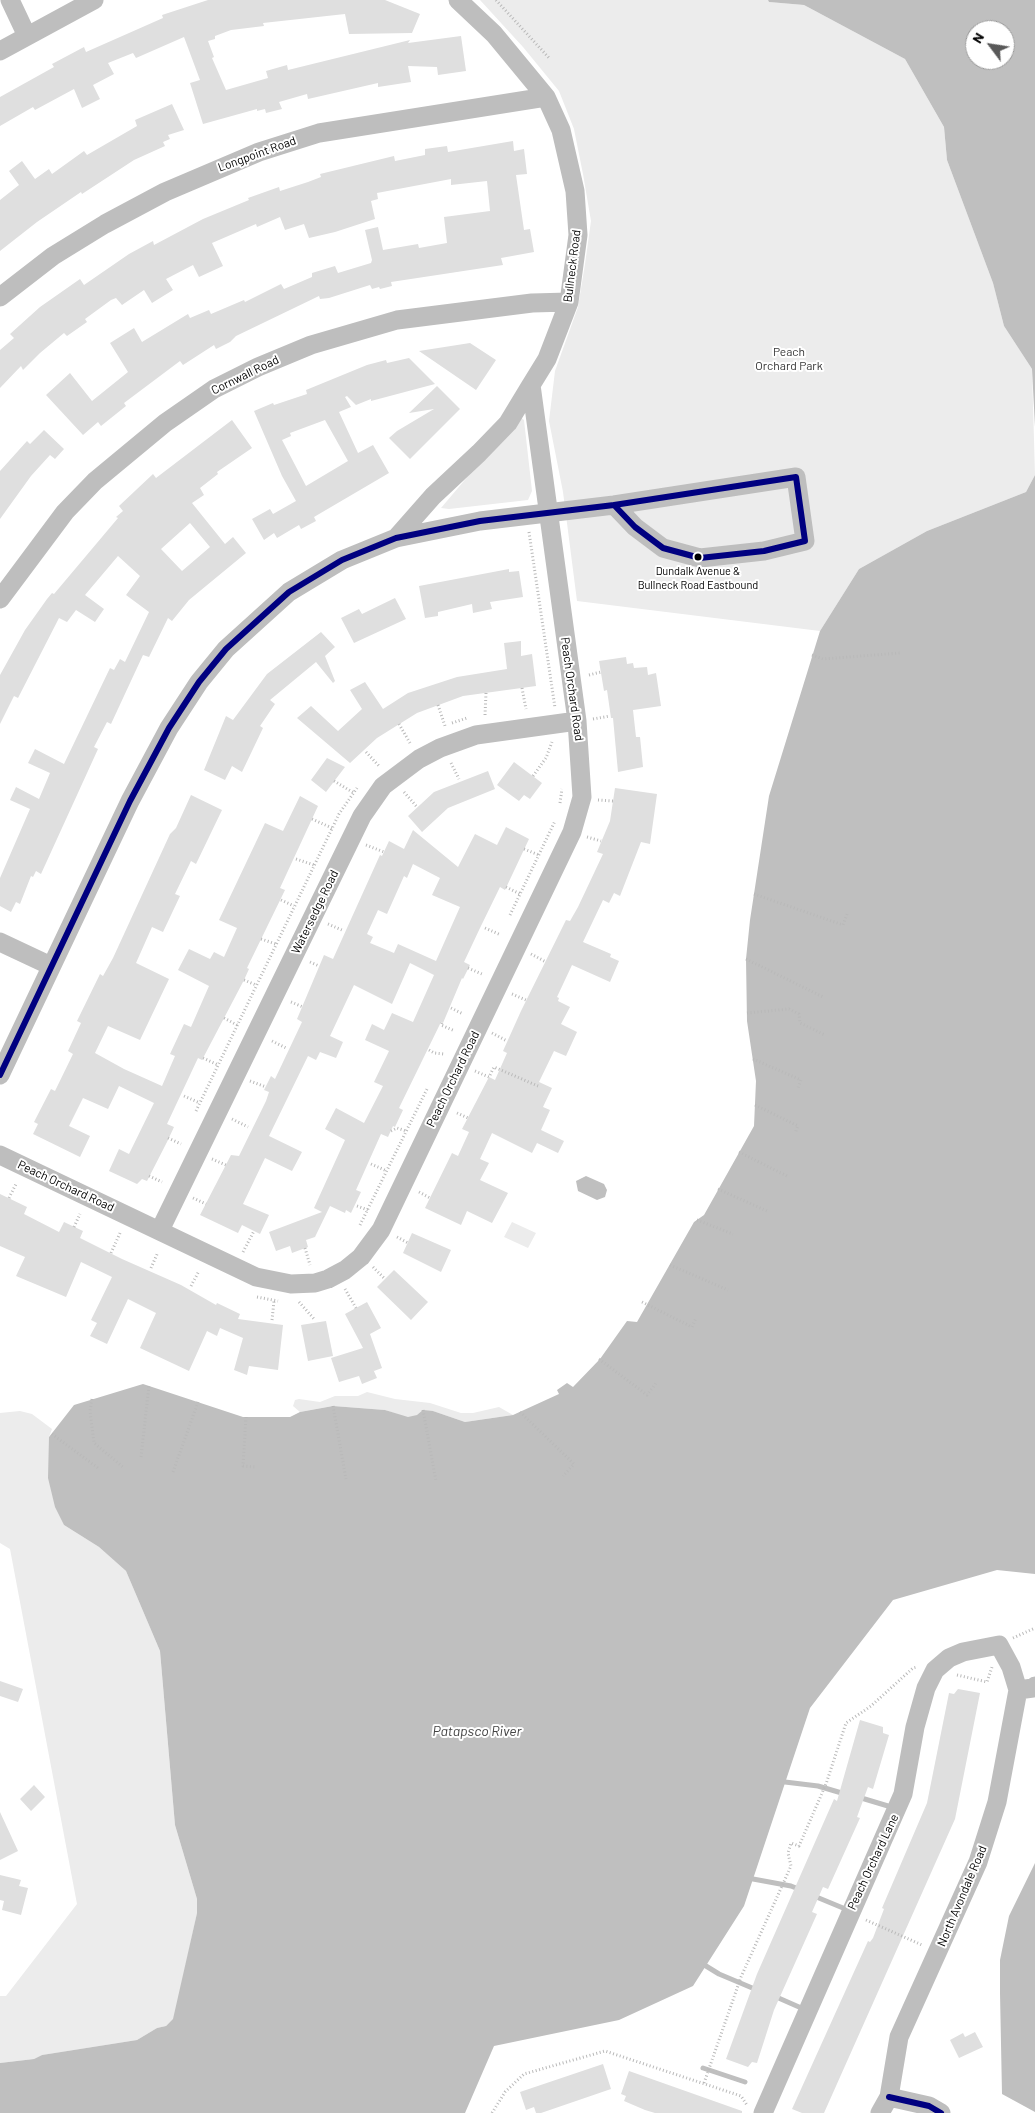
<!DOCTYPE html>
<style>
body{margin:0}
#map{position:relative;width:1035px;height:2113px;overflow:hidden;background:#fff;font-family:Barlow,sans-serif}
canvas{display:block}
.north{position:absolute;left:965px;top:20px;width:50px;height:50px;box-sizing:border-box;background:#fff;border:1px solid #999;border-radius:50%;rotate:301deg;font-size:14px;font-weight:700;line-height:20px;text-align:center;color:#000}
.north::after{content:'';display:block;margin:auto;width:18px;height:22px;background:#595959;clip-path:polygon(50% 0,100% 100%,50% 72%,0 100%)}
</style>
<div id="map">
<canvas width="1035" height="2113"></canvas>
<div class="north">N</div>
</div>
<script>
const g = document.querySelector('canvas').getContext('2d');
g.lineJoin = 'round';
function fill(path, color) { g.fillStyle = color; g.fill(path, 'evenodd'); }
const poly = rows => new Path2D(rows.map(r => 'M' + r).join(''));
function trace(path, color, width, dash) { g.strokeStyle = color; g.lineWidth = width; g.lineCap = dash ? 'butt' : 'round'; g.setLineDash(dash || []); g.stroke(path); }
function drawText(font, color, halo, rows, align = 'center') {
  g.font = font + ' Barlow,sans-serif'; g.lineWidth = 4; g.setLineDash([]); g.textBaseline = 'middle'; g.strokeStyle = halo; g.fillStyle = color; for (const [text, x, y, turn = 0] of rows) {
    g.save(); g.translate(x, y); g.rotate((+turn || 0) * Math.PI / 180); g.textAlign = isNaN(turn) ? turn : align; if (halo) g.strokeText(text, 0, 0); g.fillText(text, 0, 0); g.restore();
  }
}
const green = poly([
 [480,0,768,0,769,2,804,5,905,59,944,127,947,160,993,283,1004,326,1032,369,1035,475,1026,492,927,531,859,569,820,631,577,601,563,492,549,421,555,371,578,307,585,264,591,221,583,174,574,129,559,91,523,47],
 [519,416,524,420,532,491,528,500,449,509,441,508],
 [512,1222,536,1233,528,1248,504,1237],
 [367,1392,395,1399,430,1403,461,1413,473,1413,499,1407,513,1415,465,1422,433,1411,408,1418,385,1410,333,1406,300,1412,293,1406,295,1400,299,1399,320,1402,335,1396,358,1396],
 [20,1411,32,1414,52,1429,49,1437,64,1525,99,1547,126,1571,160,1651,175,1825,197,1899,197,1913,174,2019,166,2026,157,2028,137,2040,42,2055,34,2059,0,2063,0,1996,6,1996,77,1904,10,1549,0,1543,0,1413]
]);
const water = poly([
 [768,0,1035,0,1035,427,1032,369,1004,326,993,283,947,160,944,127,905,59,804,5,769,2],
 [975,30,1005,30,1005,60,975,60],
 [1035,475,1035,1574,997,1570,893,1600,810,1708,744,1906,693,1986,619,2020,494,2046,465,2113,0,2113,0,2063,34,2059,42,2055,137,2040,157,2028,166,2026,173,2019,197,1913,197,1899,175,1825,160,1651,126,1571,99,1547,64,1525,55,1507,48,1478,49,1437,74,1405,143,1384,243,1417,290,1417,300,1412,333,1406,385,1410,408,1417,417,1415,423,1410,433,1411,465,1422,513,1415,559,1394,557,1390,567,1383,573,1387,600,1359,627,1321,637,1322,694,1222,704,1215,754,1126,756,1081,747,1021,746,959,750,920,769,796,820,631,859,569,927,531,1026,492],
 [586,1176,604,1184,607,1190,605,1197,597,1200,578,1191,576,1181],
 [1035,1863,1035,2112,1002,2094,1000,1993,1000,1960,1009,1916]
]);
const stream = poly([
 [785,1782,818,1786,845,1794],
 [858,1797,888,1806],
 [753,1879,791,1886,801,1890],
 [814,1896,843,1908],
 [706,1966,719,1974,757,1990],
 [774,1996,799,2007],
 [703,2068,745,2082]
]);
const building = poly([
 [208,0,385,0,420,14,412,33,349,34,345,14,263,23,264,26,231,30,215,36,215,39,208,41,214,57,212,58,226,90,268,78,266,71,287,65,288,70,410,40,408,43,461,36,466,71,438,75,437,67,408,66,411,82,378,87,378,83,308,99,307,94,279,102,282,109,266,113,265,109,257,111,257,109,203,124,190,83,200,80,184,37,136,58,133,53,108,63,114,74,93,85,100,99,82,108,74,89,35,110,33,107,0,126,0,97,54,67,52,64,84,47,86,52,163,18,162,15],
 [172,104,184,130,168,135,170,139,163,142,165,146,134,160,82,194,81,192,37,222,0,251,0,200,19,185,9,171,22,161,35,179,49,169,52,174,84,151,87,155,137,126,135,120],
 [513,141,514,151,524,149,527,174,516,175,524,230,530,229,534,252,501,258,503,265,391,282,392,286,380,289,379,287,372,289,370,285,329,298,320,299,319,296,236,336,230,342,216,349,214,345,183,365,180,361,124,403,126,406,101,426,98,422,83,435,46,395,70,373,92,401,128,372,110,343,134,328,142,342,188,314,190,318,209,310,211,314,244,300,245,302,281,284,284,289,312,277,312,273,335,266,338,273,371,263,372,260,365,230,378,227,383,250,418,244,419,248,447,243,444,217,490,211,487,181,451,185,451,179,377,193,378,199,371,201,375,219,335,232,309,238,304,224,285,230,280,217,257,227,256,224,212,243,223,266,199,277,193,265,166,279,173,290,152,303,144,290,122,305,116,298,111,300,85,319,87,322,67,336,64,333,40,353,23,370,21,366,0,388,0,350,14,338,10,334,40,307,80,279,84,285,129,254,153,241,154,245,203,219,249,200,248,198,279,187,280,191,308,182,321,177,320,174,394,156,395,161,425,155,425,149,447,146,448,152],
 [470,343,496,360,476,390,419,351],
 [409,358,435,384,371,401,371,399,356,405,347,396,345,397,351,407,339,412,358,453,373,445,389,473,314,517,316,521,301,529,299,525,277,538,274,533,264,540,252,519,270,509,273,514,296,501,282,476,254,411,273,403,274,405,307,394,306,390,367,365,386,360,387,363],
 [325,420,348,461,306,486,282,440,291,436,290,433],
 [437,386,460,409,410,459,389,438,397,431,434,409,409,413],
 [232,420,252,448,217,472,218,474,200,488,204,495,192,503,225,544,233,537,246,553,189,600,172,621,168,618,149,657,143,655,111,724,107,722,94,747,98,749,41,874,36,871,33,877,31,876,20,904,16,902,11,912,0,906,0,878,30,809,10,800,16,787,39,799,50,773,28,763,35,749,64,764,110,668,114,670,120,659,125,662,149,612,126,595,140,576,118,556,85,595,104,609,95,622,76,610,67,622,59,618,18,698,14,696,0,724,0,675,25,630,47,599,52,593,54,594,118,518,116,517,123,511,119,506,153,474,156,478],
 [190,523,210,547,182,571,161,549],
 [44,430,64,449,55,459,50,455,31,476,0,519,0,471,27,441,30,444],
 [509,569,509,572,519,571,523,597,490,602,492,609,473,613,472,604,438,612,438,616,425,618,419,586],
 [395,598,406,619,354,643,341,618,359,609,362,614],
 [321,632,335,647,325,656,335,681,333,683,316,662,270,700,275,704,260,726,263,728,242,772,232,766,225,780,204,770,226,716,233,720,267,674],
 [521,641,521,656,532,654,536,686,463,696,417,713,377,738,350,763,297,718,311,706,338,731,362,709,350,690,365,682,383,709,408,693,457,677,507,669,504,643],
 [626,657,627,664,633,663,634,668,647,667,648,675,656,673,661,706,633,710,636,737,640,737,643,767,618,772,613,718,611,718,607,690,604,691,599,661],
 [327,758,345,767,326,792,311,780],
 [514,762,542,783,530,799,524,795,519,801,497,785],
 [488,771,495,789,448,808,422,832,408,816,434,792],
 [615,788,657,794,650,844,641,842,620,896,614,893,609,903,603,900,583,942,611,954,610,957,619,961,610,982,572,965,557,997,559,998,558,1001,570,1007,561,1024,577,1032,566,1056,554,1051,539,1082,552,1088,543,1107,550,1110,541,1130,564,1141,558,1153,537,1143,532,1153,492,1133,480,1159,489,1163,480,1180,508,1193,492,1223,467,1211,461,1225,425,1208,452,1153,458,1156,469,1132,462,1129,489,1077,495,1080,507,1053,503,1051,521,1011,566,920,570,921,578,907,603,854,597,852,610,821],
 [191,795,222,810,196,864,191,861,175,894,180,896,163,932,152,927,136,963,169,979,140,1040,108,1026,95,1053,124,1069,162,1086,175,1056,170,1054,184,1024,191,1027,209,986,178,970,189,949,210,959,214,952,224,957,237,928,219,920,265,823,283,831,300,796,318,806,280,888,285,890,247,968,249,969,244,980,202,1060,198,1058,167,1124,174,1127,167,1142,147,1181,142,1179,137,1184,109,1171,119,1149,129,1154,154,1103,119,1086,108,1109,83,1098,69,1126,90,1136,80,1157,33,1134,38,1124,34,1122,51,1089,55,1091,73,1054,68,1051,81,1023,77,1021,100,974,103,976,113,958,170,834,176,828],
 [506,827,529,839,505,890,500,887,480,928,464,962,470,965,463,979,462,978,443,1023,441,1022,399,1108,403,1110,395,1127,393,1126,388,1137,381,1134,356,1190,361,1192,351,1213,346,1210,345,1213,330,1206,315,1237,306,1240,308,1247,292,1253,290,1246,276,1251,269,1232,322,1212,314,1208,345,1140,325,1129,336,1108,364,1123,383,1086,374,1082,389,1051,365,1040,372,1024,384,1030,392,1013,413,1022,434,975,410,963,392,1004,354,985,330,1036,343,1042,336,1058,320,1052,316,1060,308,1056,269,1136,302,1152,292,1171,265,1158,243,1204,269,1215,260,1234,242,1225,238,1233,200,1215,231,1155,239,1156,266,1101,269,1092,264,1090,271,1076,275,1079,302,1022,297,1019,324,955,333,959,380,855,382,856,389,841,404,849,413,830,458,867,475,834,497,845],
 [413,864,440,878,432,895,460,907,436,961,398,944,394,953,370,943,373,937,367,934,378,910,387,914,404,876,407,878],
 [0,1194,27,1207,24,1214,59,1232,64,1222,83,1231,80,1238,122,1259,181,1285,216,1305,217,1303,240,1314,238,1319,283,1325,278,1370,249,1366,247,1375,234,1370,243,1338,220,1328,217,1336,207,1331,189,1371,140,1348,156,1313,128,1299,107,1344,90,1336,97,1323,91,1320,112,1277,81,1262,66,1297,16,1276,25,1257,0,1246],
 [412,1233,451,1250,441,1272,403,1253],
 [394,1270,428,1302,411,1320,377,1287],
 [367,1302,381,1328,370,1334,382,1368,374,1371,373,1369,377,1378,362,1384,359,1376,339,1382,331,1358,363,1348,345,1314],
 [326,1321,333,1356,308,1361,301,1325],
 [0,1681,23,1689,18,1702,0,1696],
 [958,1689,980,1693,955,1819,824,2113,802,2113,792,2109,868,1941,870,1942,873,1938,884,1909,882,1908,927,1803,949,1693,954,1694],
 [860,1720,883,1727,883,1733,889,1735,873,1789,868,1787,857,1817,860,1818,828,1889,823,1887,812,1912,817,1914,774,2010,757,2063,752,2062,748,2067,726,2059,757,1974,834,1799,837,1801],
 [34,1785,45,1797,31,1811,20,1799],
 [0,1812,18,1851,0,1860],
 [0,1875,21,1880,19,1886,28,1888,21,1915,2,1910,4,1901,0,1900],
 [975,2032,983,2047,959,2058,950,2040,963,2033,965,2037],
 [603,2064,611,2089,541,2113,536,2113,534,2107,526,2110,520,2092],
 [629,2071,742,2111,742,2113,655,2113,645,2110,624,2101,626,2096,621,2094]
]);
const path = poly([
 [496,0,550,59],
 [529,532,555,708],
 [812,655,823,659,900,653],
 [589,675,601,672],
 [522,688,526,709],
 [438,705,445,726],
 [485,715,486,693],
 [593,719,610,716],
 [452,723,467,718],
 [399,724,410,743],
 [366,752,379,766],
 [451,763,459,779],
 [533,776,546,758,552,742],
 [334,781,354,793],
 [404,792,417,807],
 [598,800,613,801],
 [560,803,562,789],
 [312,819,332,828],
 [587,837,601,841],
 [366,845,384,852],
 [524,849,539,855],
 [296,859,314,865],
 [506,887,520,894],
 [754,894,843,925,847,914],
 [281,900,294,906],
 [510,915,555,821],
 [328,924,342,930],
 [485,928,501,935],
 [261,939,276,944],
 [531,954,546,962],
 [746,959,823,997],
 [310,962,319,966],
 [468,968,482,974],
 [244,980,256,985],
 [512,994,526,1000],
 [291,1002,303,1007],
 [451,1008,463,1014],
 [747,1013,789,1009,799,1014,800,1023,825,1035],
 [224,1018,237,1025],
 [442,1023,441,1025,455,1031],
 [492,1033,507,1041],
 [272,1041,286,1048],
 [429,1050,434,1053,444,1054],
 [203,1058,218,1065],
 [753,1059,801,1080,798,1088],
 [475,1071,489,1077,494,1067,538,1086],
 [250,1081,266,1087],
 [184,1096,200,1103],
 [755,1105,798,1126,795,1133],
 [196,1111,339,814,357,788],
 [457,1113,468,1118],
 [232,1119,248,1127],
 [391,1131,397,1128,406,1131],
 [168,1138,181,1144],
 [739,1152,789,1177],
 [212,1159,226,1165],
 [371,1164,387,1171],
 [149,1176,162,1182],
 [718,1189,767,1211],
 [419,1192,430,1198],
 [9,1198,16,1184],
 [193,1198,206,1204],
 [357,1206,368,1210],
 [697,1220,733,1234],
 [360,1225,428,1087],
 [74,1227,80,1214],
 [397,1237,408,1243],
 [305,1248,310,1265],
 [243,1252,254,1231],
 [111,1253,120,1233],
 [670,1265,728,1290],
 [373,1267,385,1279],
 [151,1268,158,1252],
 [191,1286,199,1271],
 [345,1289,356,1308],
 [257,1297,278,1301],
 [299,1302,315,1320],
 [642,1302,692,1327,696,1318],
 [272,1320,274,1301],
 [599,1359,647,1395,656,1383],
 [92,1399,90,1411,94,1443,123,1467],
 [333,1406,346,1479],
 [423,1410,436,1481],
 [520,1412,574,1464,563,1476],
 [246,1417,243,1466,255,1467],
 [52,1434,98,1468],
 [141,1457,149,1385],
 [173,1472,198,1402],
 [1013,1638,1035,1628],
 [957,1675,987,1682,992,1667],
 [866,1920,922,1945],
 [704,2083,741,1977,791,1866,788,1853,791,1843,799,1846,826,1784,846,1723,871,1706,913,1668,917,1667],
 [492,2113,505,2092,524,2074,605,2051,741,2096,747,2105]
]);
const minor = poly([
 [10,0,27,36],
 [0,51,94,0],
 [0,297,53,256,105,224,165,192,259,152,319,133,546,97],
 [396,538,433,496,479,453,508,423,531,385],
 [0,599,65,512,95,481,165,423,214,389,258,367,311,345,397,320,532,303,569,302],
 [0,942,51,966],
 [0,1075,130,801,169,728,199,682,226,649,289,592,342,560,396,538,480,521,614,505,796,477,805,541,764,551,700,558,663,548,635,527,614,505],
 [0,1155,256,1277,291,1284,315,1283,328,1279,345,1270,361,1257,381,1230,572,832,582,797,577,721,531,385,547,359,569,302,578,235,575,191,561,130,546,97,494,34,458,0],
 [160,1230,362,816,383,786,419,759,440,748,476,735,577,721],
 [1018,1690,1033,1688,1035,1686],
 [889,2097,929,2106,941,2113],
 [763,2113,903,1794,915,1727,926,1688,935,1670,949,1658,963,1652,999,1645,1011,1667,1018,1690,997,1802,978,1862,899,2037,889,2097,880,2113]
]);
const bus1 = poly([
 [796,477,805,541,764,551,700,558,663,548,635,527,614,505,796,477],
 [0,1075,130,801,169,728,199,682,226,649,289,592,342,560,396,538,480,521,614,505],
 [889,2097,929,2106,941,2113]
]);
const markers = [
 [698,557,4.5,"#000"]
];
const busNames = [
 ["Dundalk Avenue &",698,571],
 ["Bullneck Road Eastbound",698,585]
];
const streetNames = [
 ["Longpoint Road",257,154,-20],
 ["Bullneck Road",572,266,-83],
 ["Cornwall Road",245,375,-26],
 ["Peach Orchard Road",572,689,82],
 ["Watersedge Road",315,912,-64],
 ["Peach Orchard Road",453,1079,-64],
 ["Peach Orchard Road",66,1186,25],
 ["Peach Orchard Lane",873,1862,-65],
 ["North Avondale Road",962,1896,-67]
];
const parkNames = [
 ["Peach",789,352],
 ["Orchard Park",789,366]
];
const waterNames = [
 ["Patapsco River",477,1731]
];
fill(green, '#ececec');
fill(water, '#bfbfbf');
trace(stream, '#bfbfbf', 5);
fill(building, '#dfdfdf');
trace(path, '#b9b9b9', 3, [1, 2.5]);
trace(minor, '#bebebe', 19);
trace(bus1, '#000080', 6);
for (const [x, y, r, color] of markers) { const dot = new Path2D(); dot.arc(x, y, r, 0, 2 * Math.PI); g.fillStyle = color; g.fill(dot); trace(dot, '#fff', 2); }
drawText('11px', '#000', '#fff', busNames);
drawText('12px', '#000', '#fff', streetNames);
drawText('12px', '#333', '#fff', parkNames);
drawText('italic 14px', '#444', '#fff', waterNames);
</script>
